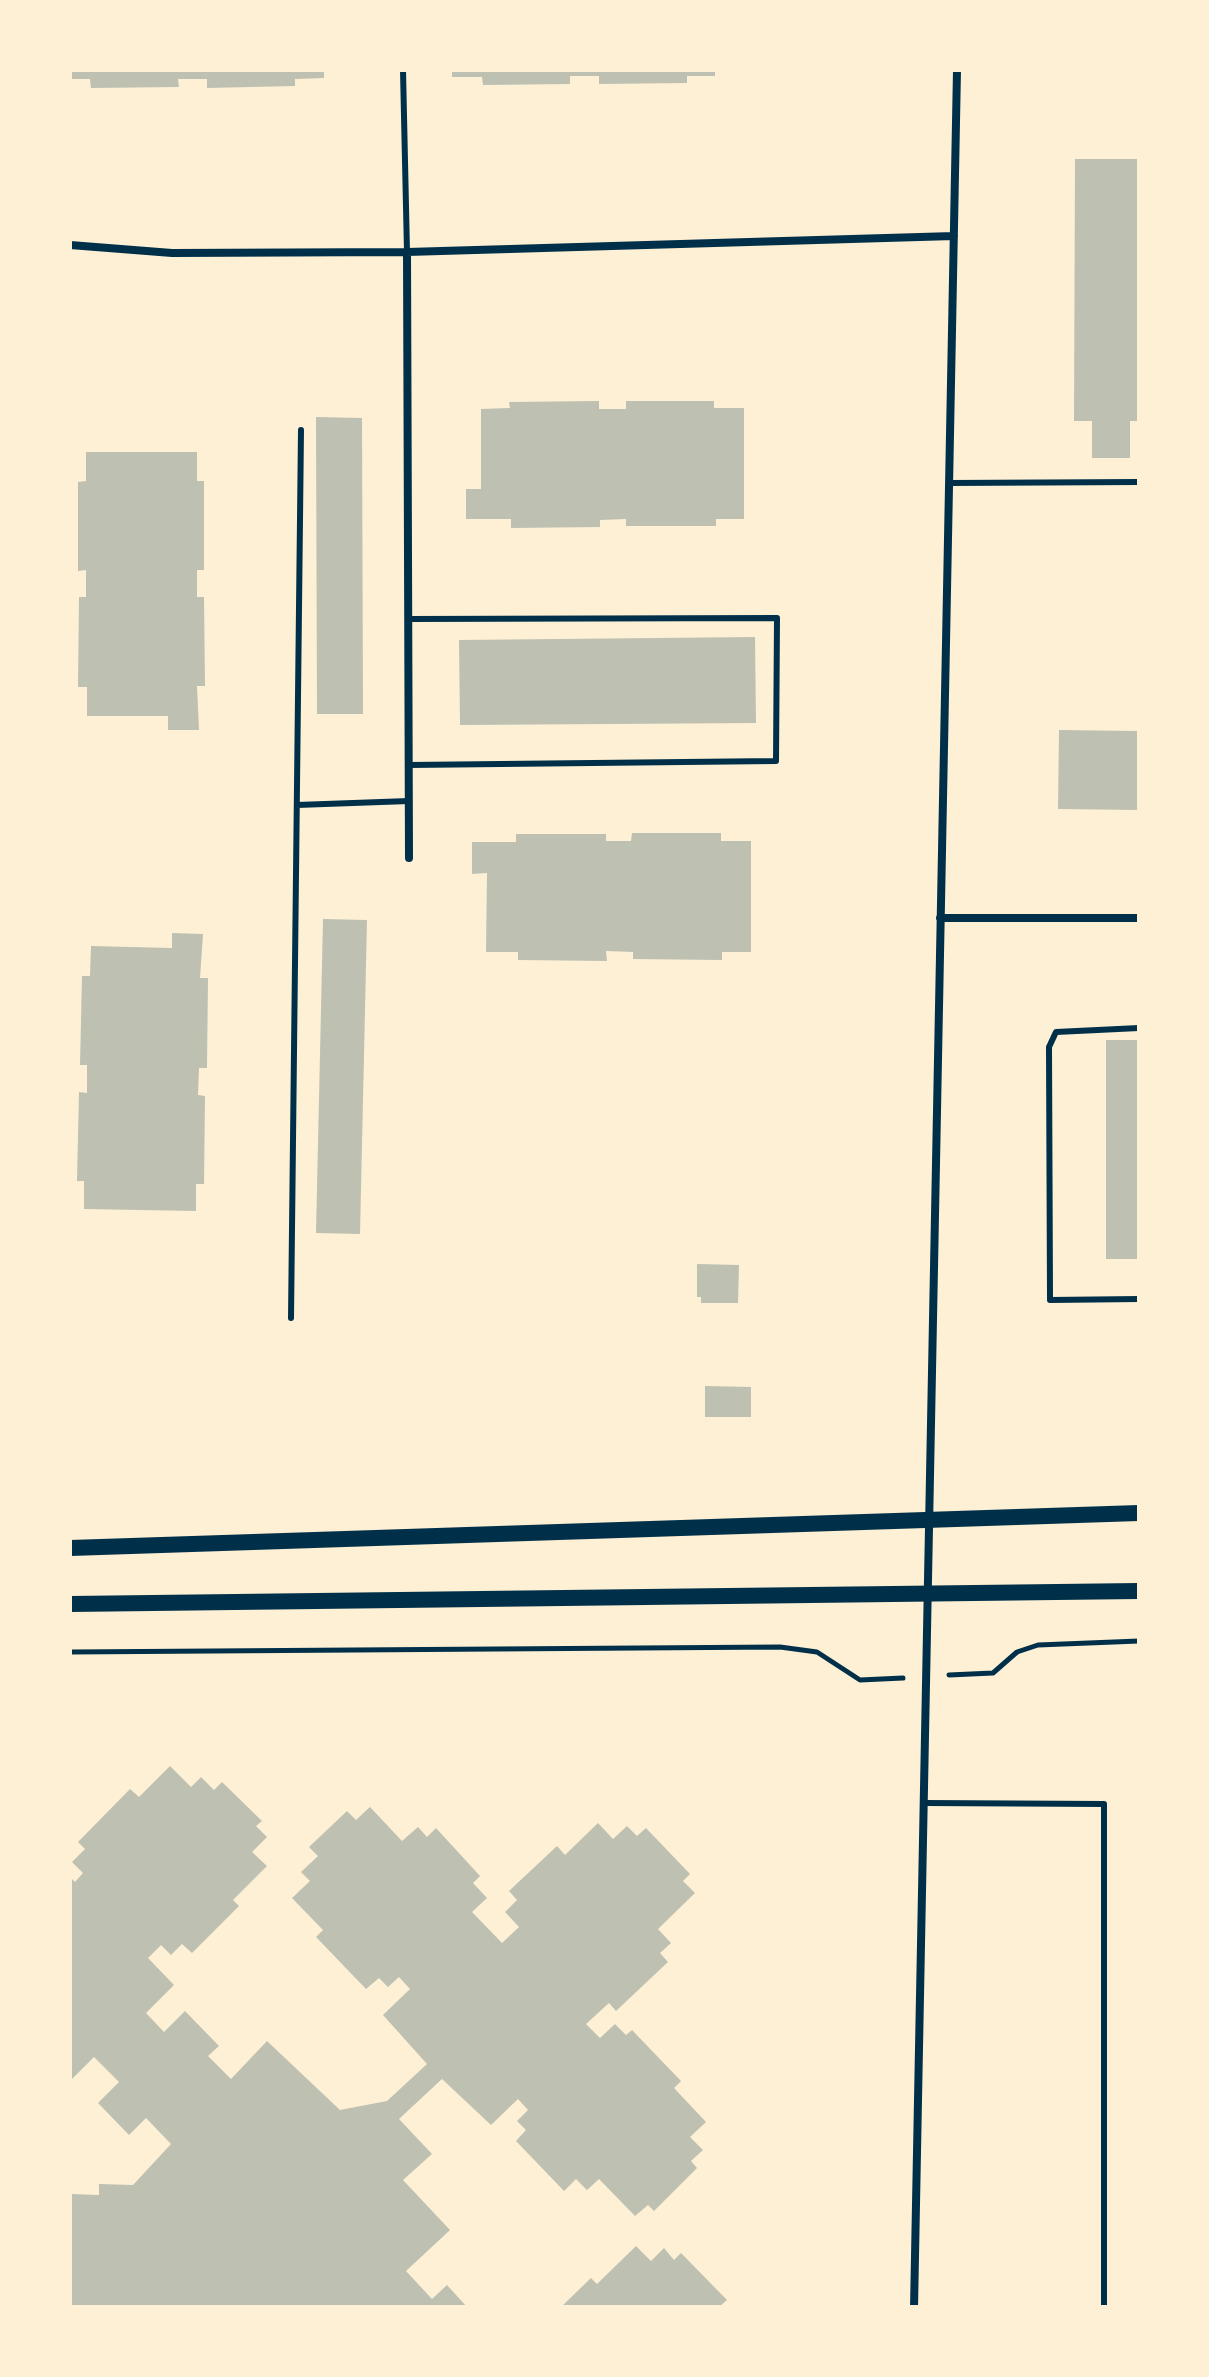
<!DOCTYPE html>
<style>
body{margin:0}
#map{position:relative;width:1209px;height:2377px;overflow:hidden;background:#fdf0d5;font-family:Quicksand,sans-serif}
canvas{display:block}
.frame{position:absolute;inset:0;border:72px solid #fdf0d5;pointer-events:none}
</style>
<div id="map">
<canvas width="1209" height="2377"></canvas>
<div class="frame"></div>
</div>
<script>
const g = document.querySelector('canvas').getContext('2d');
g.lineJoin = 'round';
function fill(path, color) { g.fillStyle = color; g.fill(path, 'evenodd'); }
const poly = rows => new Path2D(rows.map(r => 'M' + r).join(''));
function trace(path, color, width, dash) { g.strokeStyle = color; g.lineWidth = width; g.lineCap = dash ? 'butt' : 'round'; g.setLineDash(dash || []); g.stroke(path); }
const building = poly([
 [70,70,324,70,324,78,295,79,295,86,207,88,207,79,178,79,179,87,91,88,90,79,70,79],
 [452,70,715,70,715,76,687,76,687,83,599,84,599,76,570,76,570,84,483,85,482,77,452,77],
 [1075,159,1139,159,1139,421,1130,421,1130,458,1092,458,1092,421,1074,421],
 [599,401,599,409,626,409,626,401,714,401,714,408,744,408,744,519,716,519,716,526,626,526,626,519,600,520,600,527,511,528,511,519,466,519,466,489,481,489,481,409,510,408,509,402],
 [316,417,362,418,363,714,317,714],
 [86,452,197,452,197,481,204,481,204,570,197,570,197,597,204,597,205,686,197,686,199,730,168,730,168,716,87,716,87,687,78,687,79,597,86,597,86,570,78,571,78,482,86,481],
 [755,637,756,723,460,725,459,640],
 [1059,730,1139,731,1139,810,1058,809],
 [632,833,721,833,721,841,751,841,751,952,722,952,722,960,633,959,633,952,606,951,607,961,518,960,518,952,486,952,487,873,472,874,472,842,516,842,516,834,606,834,606,841,631,841],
 [323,919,367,920,360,1234,316,1233],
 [172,933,203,934,200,978,208,978,207,1068,199,1068,198,1095,205,1096,204,1184,196,1184,196,1211,84,1209,84,1181,77,1181,79,1092,87,1093,87,1065,80,1065,82,976,90,976,91,946,172,948],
 [1106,1040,1139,1040,1139,1259,1106,1259],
 [697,1264,739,1265,738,1303,701,1303,701,1297,697,1297],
 [705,1386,751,1387,751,1417,705,1417],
 [170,1766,191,1787,201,1777,214,1790,222,1782,262,1821,256,1826,267,1837,252,1852,267,1866,233,1900,239,1906,192,1953,182,1944,171,1955,161,1945,148,1958,174,1985,146,2013,164,2032,185,2011,219,2046,208,2056,231,2079,267,2041,340,2110,387,2101,427,2064,383,2015,410,1989,399,1977,388,1987,379,1978,366,1989,316,1937,323,1930,292,1898,310,1881,301,1872,318,1856,309,1847,347,1811,356,1820,370,1807,402,1841,418,1827,427,1837,436,1828,480,1876,473,1883,487,1898,472,1912,502,1943,519,1927,505,1912,517,1900,509,1891,557,1846,565,1855,598,1823,613,1839,627,1826,637,1836,646,1828,690,1874,683,1881,695,1893,658,1929,671,1943,660,1953,668,1962,616,2011,609,2003,586,2024,600,2038,615,2024,626,2035,632,2030,681,2081,674,2088,706,2122,690,2137,703,2150,691,2161,697,2168,654,2211,648,2205,635,2216,599,2179,587,2190,576,2179,564,2191,516,2141,526,2130,517,2121,528,2110,518,2099,491,2125,442,2079,399,2119,432,2154,403,2180,450,2230,406,2271,432,2299,447,2285,467,2307,70,2307,70,2194,99,2195,99,2184,133,2185,171,2144,146,2118,129,2135,98,2103,119,2082,94,2057,70,2081,70,1877,75,1882,83,1873,72,1862,85,1849,78,1842,130,1789,139,1797],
 [636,2246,651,2261,664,2248,674,2260,681,2253,727,2300,719,2307,561,2307,591,2278,597,2284]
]);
const path = poly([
 [70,1652,780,1647,817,1652,860,1680,903,1678],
 [949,1675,993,1673,1017,1652,1038,1645,1139,1641]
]);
const service = poly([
 [403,70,407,252],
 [949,483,1139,482],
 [408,619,777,618,776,761,409,765],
 [297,805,409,801],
 [1139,1028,1056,1032,1049,1047,1050,1300,1139,1299],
 [291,1318,301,430],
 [924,1803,1104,1804,1104,2307]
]);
const minor = poly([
 [70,245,172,253,407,252,954,236],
 [407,252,409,858],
 [940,918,1139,918],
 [914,2307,957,70]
]);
const secondary = poly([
 [70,1548,1139,1513],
 [70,1604,1139,1591]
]);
fill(building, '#bec0b2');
trace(path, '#003049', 5);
trace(service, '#003049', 6);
trace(minor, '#003049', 8);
trace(secondary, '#003049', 16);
</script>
